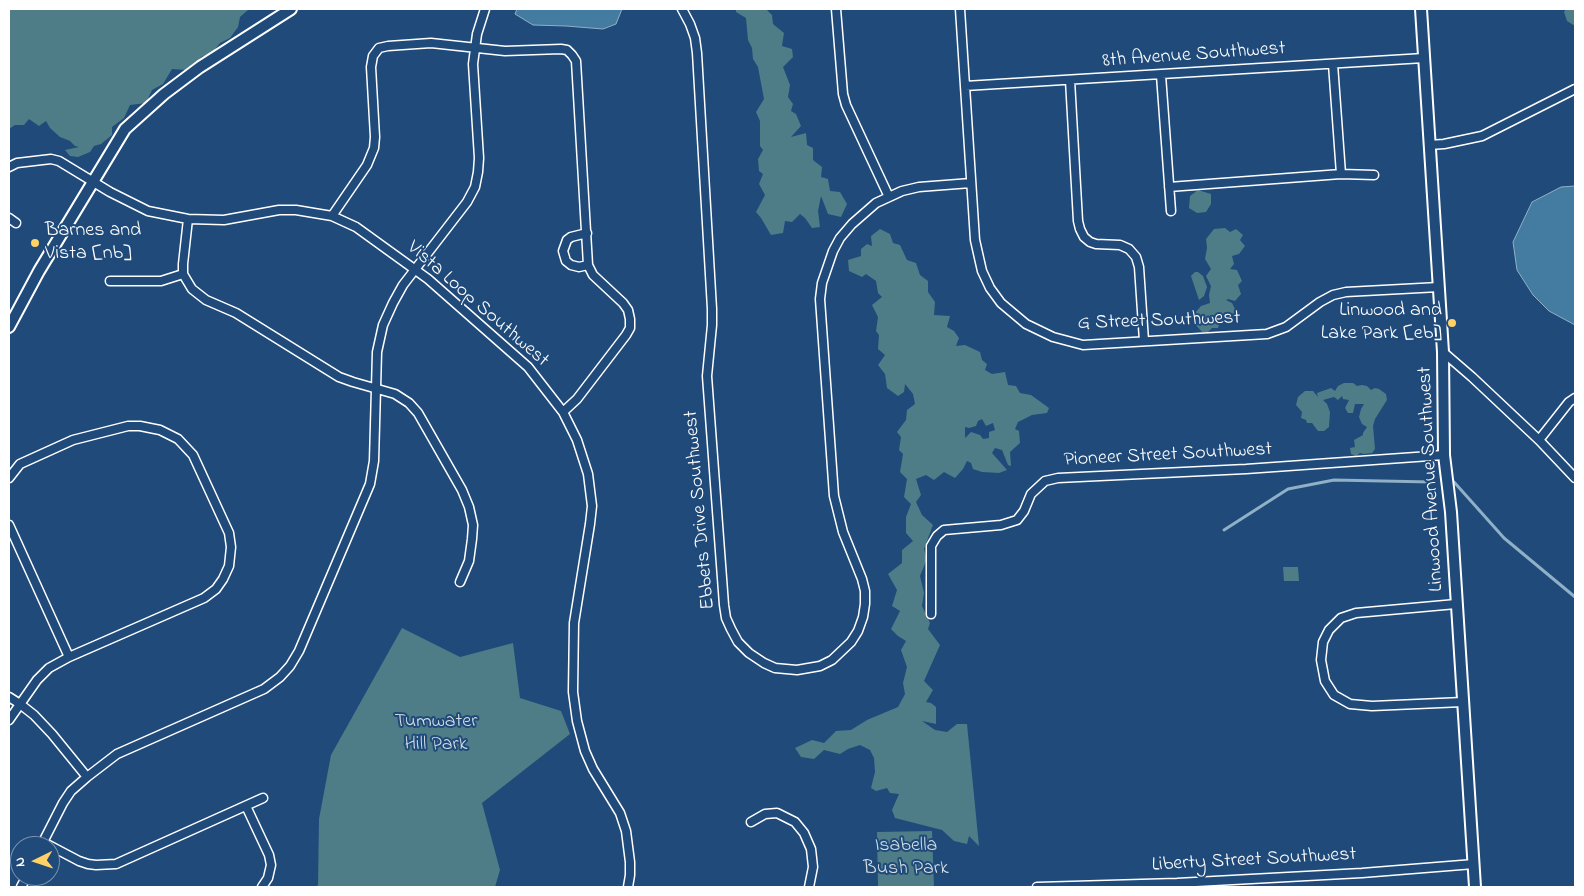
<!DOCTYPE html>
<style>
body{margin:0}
#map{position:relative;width:1584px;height:896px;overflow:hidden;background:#1f4a7a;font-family:"Indie Flower",sans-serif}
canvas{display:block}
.frame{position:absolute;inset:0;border:10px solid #fff;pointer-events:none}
.north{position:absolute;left:10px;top:836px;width:50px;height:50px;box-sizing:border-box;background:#1f4a7a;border:1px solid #7992af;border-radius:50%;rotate:266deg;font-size:14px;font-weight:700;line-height:20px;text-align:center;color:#fff}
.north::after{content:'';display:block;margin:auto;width:18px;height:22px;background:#ffd166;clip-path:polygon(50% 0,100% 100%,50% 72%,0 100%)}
</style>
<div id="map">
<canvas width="1584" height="896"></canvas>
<div class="frame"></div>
<div class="north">N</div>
</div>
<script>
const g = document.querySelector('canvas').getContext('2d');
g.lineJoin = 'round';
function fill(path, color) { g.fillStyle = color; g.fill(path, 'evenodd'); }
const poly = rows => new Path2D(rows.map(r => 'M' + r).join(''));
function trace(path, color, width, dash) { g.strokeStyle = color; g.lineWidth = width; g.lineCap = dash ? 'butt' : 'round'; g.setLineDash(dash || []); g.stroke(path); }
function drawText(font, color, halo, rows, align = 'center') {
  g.font = font + ' "Indie Flower",sans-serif'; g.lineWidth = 4; g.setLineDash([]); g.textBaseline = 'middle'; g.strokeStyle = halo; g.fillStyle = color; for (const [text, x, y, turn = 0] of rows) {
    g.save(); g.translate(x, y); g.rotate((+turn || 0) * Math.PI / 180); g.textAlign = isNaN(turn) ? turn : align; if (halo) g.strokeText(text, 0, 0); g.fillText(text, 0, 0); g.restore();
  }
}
const green = poly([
 [9,9,249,9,240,17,238,27,230,38,220,43,212,53,201,57,196,67,187,70,172,69,163,84,152,90,146,103,130,105,124,118,112,127,112,135,101,144,94,146,90,152,78,157,70,156,65,150,79,147,75,146,70,141,60,137,50,128,46,121,39,126,29,119,24,125,15,125,9,129],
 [736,9,766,9,772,15,773,24,784,33,782,46,792,49,793,57,783,67,790,85,788,97,793,104,791,111,796,114,801,126,791,137,806,133,807,145,813,148,813,160,822,167,821,177,828,179,830,191,840,192,847,204,841,217,828,214,821,196,818,211,820,227,812,228,805,218,800,214,792,222,785,221,783,233,771,235,761,218,756,212,765,195,759,184,763,174,759,171,758,159,763,150,760,146,760,121,756,112,764,99,758,67,753,59,752,48,748,40,746,18,736,12],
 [1566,9,1575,9,1575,26,1567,21,1564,12],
 [1198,190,1211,194,1211,204,1206,212,1197,213,1189,208,1190,196],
 [1225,228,1230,232,1236,229,1243,235,1240,240,1245,246,1239,254,1232,256,1234,264,1230,269,1237,270,1242,281,1238,285,1241,294,1235,301,1228,299,1226,300,1232,303,1236,311,1233,318,1228,318,1224,312,1224,319,1220,322,1218,328,1212,328,1208,332,1202,332,1195,324,1195,313,1201,306,1210,303,1209,295,1211,286,1206,276,1211,269,1205,259,1207,248,1206,239,1214,229],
 [880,229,890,234,893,243,900,245,907,260,916,263,920,275,928,281,928,292,935,302,934,315,950,316,947,327,954,331,959,338,956,346,965,345,980,352,982,360,987,364,985,370,992,374,1005,372,1008,385,1016,386,1020,393,1031,395,1049,408,1047,413,1032,415,1018,422,1015,429,1019,431,1020,443,1010,452,1011,466,1008,465,1002,450,995,448,992,453,1007,470,999,473,982,472,973,469,971,463,967,461,963,469,955,478,944,472,934,480,926,475,916,479,921,495,916,502,922,515,933,525,924,549,927,559,920,576,924,593,922,606,930,623,928,629,940,645,924,681,933,690,926,702,931,703,936,707,936,724,922,721,935,730,947,732,957,724,967,724,979,846,969,836,967,844,954,841,942,830,895,818,892,810,899,794,890,793,887,788,876,791,871,788,875,772,874,758,870,750,860,745,848,749,840,754,824,750,814,759,801,757,795,748,812,740,824,743,836,731,851,730,867,720,898,707,905,694,903,683,907,667,901,650,906,641,898,636,891,629,900,611,892,606,897,590,888,574,902,563,902,550,913,541,906,533,906,517,911,504,904,497,907,479,900,472,903,454,899,450,901,437,897,432,906,420,907,410,915,404,913,394,905,384,904,392,898,396,887,388,885,374,878,365,885,355,878,349,879,335,876,331,878,317,872,305,882,297,878,293,876,281,866,274,862,277,849,271,848,260,861,256,861,249,867,244,872,246,871,236],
 [982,419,986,426,993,423,995,430,989,432,989,438,983,439,980,435,971,432,965,438,965,427,969,428,976,426,978,421],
 [1195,272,1198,272,1203,276,1207,287,1204,296,1199,300,1191,276],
 [1344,383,1353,383,1357,386,1362,385,1367,386,1371,390,1375,388,1379,389,1386,394,1387,400,1375,419,1373,426,1375,449,1372,453,1364,454,1360,453,1356,456,1351,454,1350,448,1355,447,1354,440,1363,435,1363,433,1367,427,1362,424,1359,417,1361,409,1364,404,1355,404,1353,413,1348,413,1345,408,1349,400,1343,399,1342,396,1338,400,1334,397,1323,400,1327,404,1330,412,1329,427,1324,431,1318,431,1312,423,1307,423,1306,420,1301,418,1302,412,1296,405,1298,397,1305,391,1313,391,1318,397,1317,393,1331,388,1335,391,1338,386],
 [1283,567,1298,567,1299,581,1284,581],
 [402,628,460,657,513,643,520,698,561,711,570,734,482,803,500,870,495,887,316,887,318,885,319,819,331,755],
 [932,831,934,887,878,887,877,832]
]);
const water = poly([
 [517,9,622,9,616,24,603,29,566,26,533,25,515,14,517,9],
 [1575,186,1575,325,1549,311,1533,295,1517,270,1513,242,1532,202,1561,187,1575,186]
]);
const stream = poly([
 [1454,482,1504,538,1575,597],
 [1224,530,1288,489,1334,480,1431,482]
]);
const minor = poly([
 [682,9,690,24,695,38,697,53,712,309,712,325,707,376,724,605,726,618,731,629,738,642,749,653,764,663,775,668,797,670,820,666,832,660,851,642,858,631,863,617,865,604,865,591,862,579,843,532,834,496,820,299,822,283,833,251,840,238,852,224,876,203,902,191,919,187,971,183],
 [836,9,843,94,846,105,889,197],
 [960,9,975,240,982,271,990,288,1001,303,1026,324,1053,337,1083,345,1267,334,1286,327,1320,302,1333,295,1346,292,1439,287],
 [1333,64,1341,174],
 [1161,75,1171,211],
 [1070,80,1078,221,1080,229,1084,237,1090,242,1096,244,1120,245,1129,249,1136,257,1139,267,1144,341],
 [965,86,1424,58],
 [1429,145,1444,144,1482,136,1575,89],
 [9,167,17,163,51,159,59,161,110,192,148,211,188,219,224,220,279,210,296,210,332,216,356,227,428,279,528,367,563,412,577,440,588,474,592,506,590,524,574,623,573,692,577,721,585,751,593,769,620,813,626,831,630,862,630,875,628,887],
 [1169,187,1341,174,1374,175],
 [332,216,367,165,374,148,375,137,371,67,373,56,379,48,388,46,431,43,505,51,561,49,567,50,572,55,576,61,588,265,593,275,623,303,628,310,630,319,630,328,626,335,577,399,563,412],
 [9,218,16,223],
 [188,219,183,264,183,274,192,289,206,300,236,313,339,377,353,382,395,394,409,403,418,413,462,490,469,507,473,525,472,539,469,561,460,582],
 [587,233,571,237,567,240,563,251,566,261,571,265,579,267,588,265],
 [110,281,161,281,183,274],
 [1443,352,1472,377,1539,440,1575,478],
 [1539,440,1569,402,1575,398],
 [9,478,20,464,73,440,128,426,140,426,160,430,178,439,193,455,229,533,231,547,229,566,223,579,216,589,204,598,69,657,49,668,37,680,9,720],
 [9,525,69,657],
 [1456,604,1356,613,1341,618,1329,630,1323,642,1321,660,1325,681,1334,695,1350,704,1372,706,1463,702],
 [931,614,931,546,937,536,944,530,1001,525,1017,520,1024,511,1031,494,1045,481,1058,478,1246,469,1444,455],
 [9,697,20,704,34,715,52,734,87,777],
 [246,806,269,855,271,865,268,878,262,887],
 [751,822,765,814,777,813,795,822,804,833,811,849,813,867,809,887],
 [43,842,79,861,88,864,96,865,116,864,263,798],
 [41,846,63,803,71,791,87,777,117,754,264,689,280,677,290,666,299,651,370,484,374,461,377,352,383,325,393,303,403,285,467,202,475,187,478,172,479,158,473,64,477,34,485,9],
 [21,887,27,876],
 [1037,887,1177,883,1362,873,1474,864]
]);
const tertiary = poly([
 [1421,9,1443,352,1444,455,1451,512,1475,887],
 [9,327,39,271,125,129,164,94,200,67,291,9]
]);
const markers = [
 [35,243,5,"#ffd166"],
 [1452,323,5,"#ffd166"]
];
const streetNames = [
 ["8th Avenue Southwest",1194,56,-4],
 ["Vista Loop Southwest",477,305,41],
 ["G Street Southwest",1159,322,-2],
 ["Pioneer Street Southwest",1168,456,-3],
 ["Linwood Avenue Southwest",1432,479,-93],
 ["Ebbets Drive Southwest",701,510,-95],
 ["Liberty Street Southwest",1254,861,-3]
];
const poiNames = [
 ["Barnes and",45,232],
 ["Vista [nb]",45,255],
 ["Linwood and",1442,312,"right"],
 ["Lake Park [eb]",1442,335,"right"]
];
const parkNames = [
 ["Tumwater",436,723],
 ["Hill Park",436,746],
 ["Isabella",906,847],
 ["Bush Park",906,870]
];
fill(green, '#4e7d87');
fill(water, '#447ba0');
trace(water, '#8fb0c6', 1);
trace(stream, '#8fb0c6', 3);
trace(minor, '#fff', 11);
trace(tertiary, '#fff', 14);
trace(minor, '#1f4a7a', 8);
trace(tertiary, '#1f4a7a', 10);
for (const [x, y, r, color] of markers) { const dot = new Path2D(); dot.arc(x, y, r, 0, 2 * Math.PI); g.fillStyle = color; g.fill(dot); trace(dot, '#1f4a7a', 2); }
drawText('20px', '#fff', '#1f4a7a', streetNames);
drawText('20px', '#fff', '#1f4a7a', poiNames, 'left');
drawText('20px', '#d3dee1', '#1f4a7a', parkNames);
</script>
